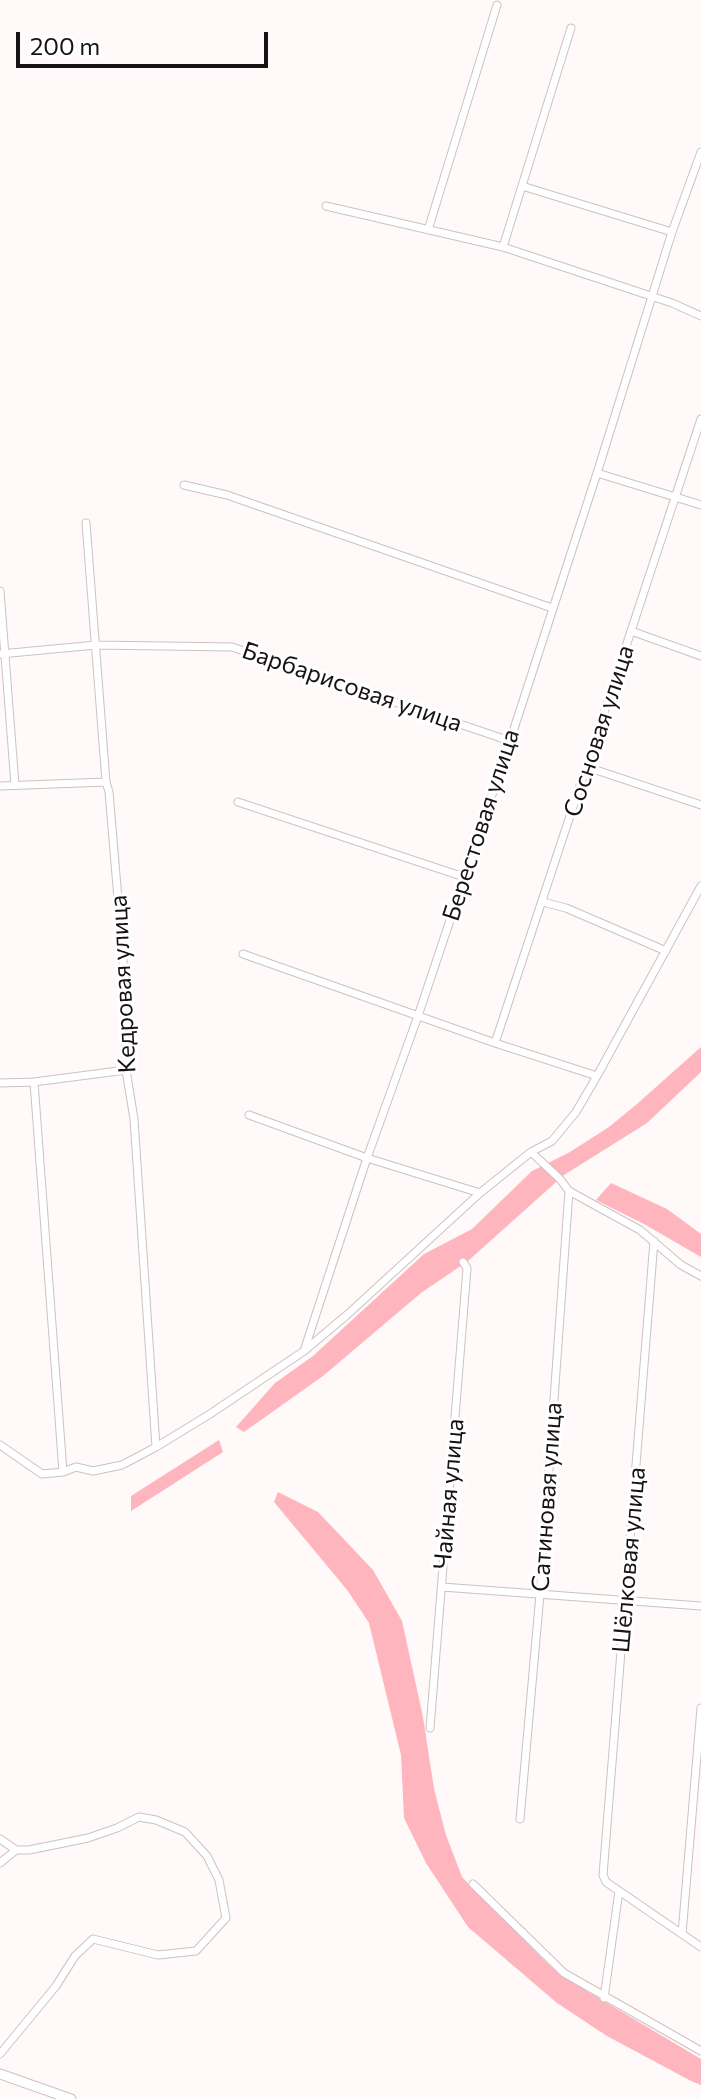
<!DOCTYPE html>
<meta charset="utf-8">
<style>
body{margin:0}
#map{position:relative;width:701px;height:2099px;overflow:hidden;background:#fff9fa;font-family:Commissioner,sans-serif}
canvas{display:block}
.scale{position:absolute;left:16px;top:32px;width:252px;height:36px;box-sizing:border-box;border:4px solid #171213;border-top:0;padding-left:10px;font-size:24px;line-height:28px;white-space:nowrap;color:#171213;-webkit-text-stroke:6px #fff;paint-order:stroke}
</style>
<div id="map">
<canvas width="701" height="2099"></canvas>
<div class="scale">200 m</div>
</div>
<script>
const g = document.querySelector('canvas').getContext('2d');
g.lineJoin = 'round';
function fill(path, color) { g.fillStyle = color; g.fill(path, 'evenodd'); }
const poly = rows => new Path2D(rows.map(r => 'M' + r).join(''));
function trace(path, color, width, dash) { g.strokeStyle = color; g.lineWidth = width; g.lineCap = dash ? 'butt' : 'round'; g.setLineDash(dash || []); g.stroke(path); }
function drawText(font, color, halo, rows, align = 'center') {
  g.font = font + ' Commissioner,sans-serif'; g.lineWidth = 6; g.setLineDash([]); g.textBaseline = 'middle'; g.strokeStyle = halo; g.fillStyle = color; for (const [text, x, y, turn = 0] of rows) {
    g.save(); g.translate(x, y); g.rotate((+turn || 0) * Math.PI / 180); g.textAlign = isNaN(turn) ? turn : align; if (halo) g.strokeText(text, 0, 0); g.fillText(text, 0, 0); g.restore();
  }
}
const forest = poly([
 [701,1047,701,1072,647,1123,564,1175,468,1261,421,1293,323,1376,244,1432,236,1427,275,1383,313,1356,424,1254,472,1229,532,1171,570,1152,609,1127,637,1104],
 [611,1183,667,1209,701,1234,701,1257,644,1224,596,1200],
 [219,1440,223,1452,131,1511,131,1496],
 [278,1492,318,1512,373,1570,402,1621,423,1717,434,1789,446,1835,462,1877,550,1966,585,1990,701,2059,701,2085,691,2081,607,2036,557,2003,468,1927,426,1863,404,1818,401,1755,369,1623,348,1591,274,1502]
]);
const street = poly([
 [522,186,672,232],
 [326,206,503,247,672,303,701,316],
 [428,230,497,5],
 [503,247,571,28],
 [597,473,701,505],
 [184,485,227,495,552,608],
 [86,523,106,782,109,792,123,958,126,1070,134,1119,156,1447],
 [0,591,15,785],
 [631,631,701,656],
 [0,654,96,645,232,647,510,741],
 [587,767,701,805],
 [0,786,106,782],
 [238,802,464,877],
 [543,902,566,908,666,951],
 [243,954,495,1043,597,1076],
 [495,1043,701,419],
 [34,1082,63,1472],
 [0,1083,34,1082,126,1070],
 [249,1115,367,1158,480,1193],
 [569,1191,640,1230,681,1265,701,1276],
 [654,1241,603,1875,606,1882,701,1947],
 [304,1351,367,1158,418,1016,510,741,598,470,672,232,701,152],
 [0,1445,42,1474,63,1472,76,1467,93,1471,122,1465,156,1447,210,1414,304,1351,348,1314,480,1193,531,1152,552,1141,576,1112,597,1076,701,886],
 [442,1587,701,1606],
 [430,1728,467,1268,463,1262],
 [520,1819,540,1594,569,1191,560,1179,531,1152],
 [0,1839,16,1850],
 [0,1863,16,1850,29,1850,88,1838,117,1828,139,1817,156,1820,185,1832,207,1856,219,1880,226,1918,196,1951,158,1955,93,1939,75,1956,56,1986,0,2054],
 [473,1884,564,1973,701,2051],
 [682,1934,701,1708],
 [604,1998,619,1891]
]);
const secondary = poly([
 [0,2074,71,2099]
]);
const streetNames = [
 ["Барбарисовая улица",352,687,19],
 ["Сосновая улица",599,731,-72],
 ["Берестовая улица",481,825,-72],
 ["Кедровая улица",123,984,-93],
 ["Чайная улица",449,1494,-85],
 ["Сатиновая улица",547,1497,-86],
 ["Шёлковая улица",629,1560,-85]
];
fill(forest, '#ffb5bd');
trace(street, '#cec1c2', 9);
trace(secondary, '#cec1c2', 11);
trace(street, '#fff', 7);
trace(secondary, '#fff', 9);
drawText('24px', '#171213', '#fff', streetNames);
</script>
